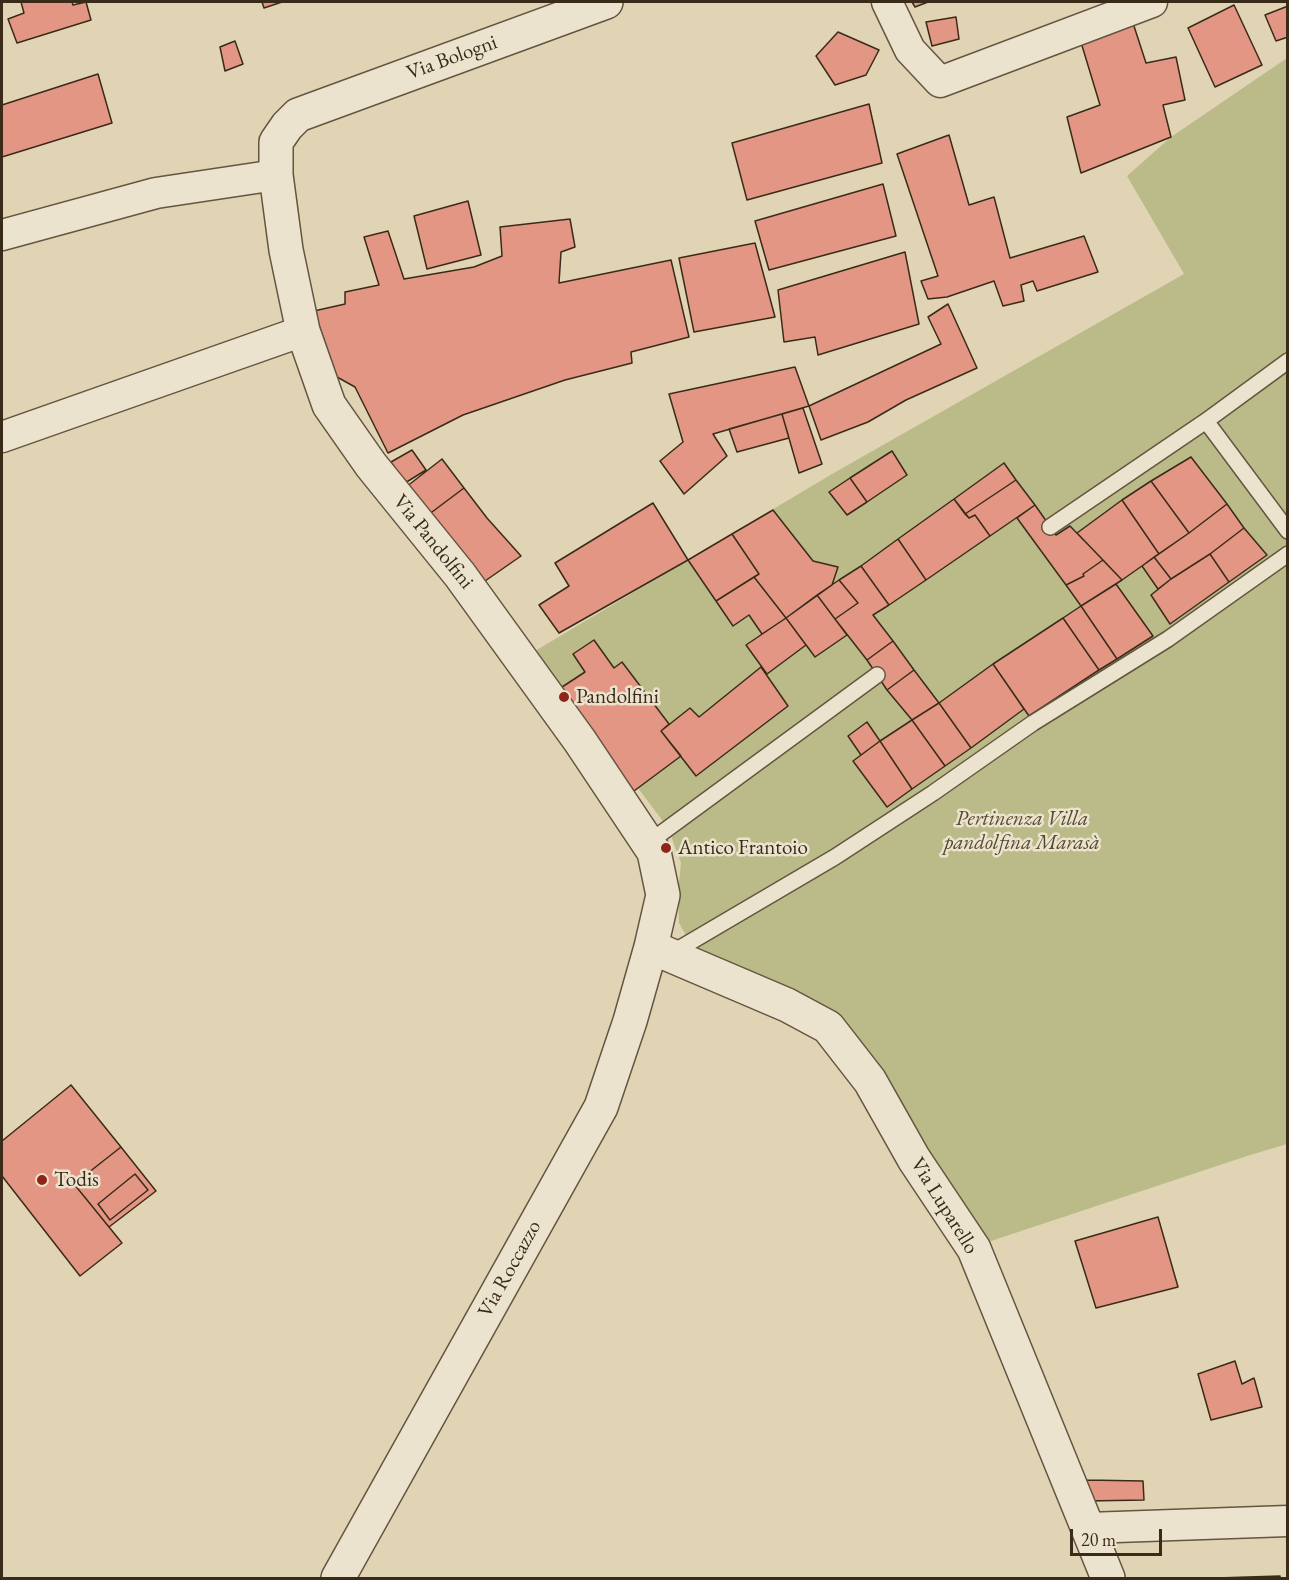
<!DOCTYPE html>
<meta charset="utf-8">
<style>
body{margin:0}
#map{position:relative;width:1289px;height:1580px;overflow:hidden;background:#e1d4b4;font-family:"EB Garamond",serif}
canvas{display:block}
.frame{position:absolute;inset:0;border:3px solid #3a2b19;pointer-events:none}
.scale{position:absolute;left:1070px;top:1529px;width:92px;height:27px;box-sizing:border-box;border:3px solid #3a2b19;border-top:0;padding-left:8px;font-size:18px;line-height:21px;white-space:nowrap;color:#3a2b19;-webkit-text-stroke:4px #ece3ce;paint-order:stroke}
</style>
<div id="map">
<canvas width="1289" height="1580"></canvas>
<div class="frame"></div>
<div class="scale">20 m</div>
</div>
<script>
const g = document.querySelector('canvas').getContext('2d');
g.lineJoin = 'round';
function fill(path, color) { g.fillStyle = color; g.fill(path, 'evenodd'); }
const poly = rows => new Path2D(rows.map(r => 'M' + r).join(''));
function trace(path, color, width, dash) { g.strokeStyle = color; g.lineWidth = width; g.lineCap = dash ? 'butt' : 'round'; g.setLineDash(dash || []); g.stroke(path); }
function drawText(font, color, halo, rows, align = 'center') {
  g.font = font + ' "EB Garamond",serif'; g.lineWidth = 5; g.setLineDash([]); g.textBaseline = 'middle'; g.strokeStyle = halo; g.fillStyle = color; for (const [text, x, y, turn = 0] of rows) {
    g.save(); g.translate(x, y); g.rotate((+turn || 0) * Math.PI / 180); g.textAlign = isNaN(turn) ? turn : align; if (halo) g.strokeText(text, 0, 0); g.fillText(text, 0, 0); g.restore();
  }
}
const green = poly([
 [1287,58,1287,1144,1247,1156,988,1242,918,1136,886,1078,696,953,679,923,678,892,681,863,668,828,535,651,832,474,1184,274,1127,176,1171,137]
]);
const building = poly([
 [21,2,72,2,73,5,86,2,91,20,17,43,8,19,24,13,21,2],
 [262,2,282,2,264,8,262,2],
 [912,2,928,2,915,7,912,2],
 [1234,5,1262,65,1215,87,1188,28,1234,5],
 [1288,6,1288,37,1276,41,1265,15,1288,6],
 [956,17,959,39,932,46,926,22,956,17],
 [1133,23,1146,63,1176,57,1185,100,1163,105,1171,137,1081,173,1067,117,1100,105,1080,39,1133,23],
 [838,32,879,50,866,75,835,85,816,56,838,32],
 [235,41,243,64,225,71,220,47,235,41],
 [98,74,112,123,2,157,2,105,98,74],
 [869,104,882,163,747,200,732,143,869,104],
 [949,135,969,205,994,197,1010,258,1084,236,1098,272,1037,291,1033,281,1021,285,1024,301,1003,306,994,281,947,297,928,299,921,281,938,276,897,154,949,135],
 [883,184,896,236,769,270,755,221,883,184],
 [468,201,481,255,427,269,414,216,468,201],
 [570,219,575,247,561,252,559,283,671,260,689,337,631,352,632,363,565,380,463,415,388,453,355,387,337,377,314,311,345,304,345,292,379,285,364,237,388,231,404,279,474,267,502,256,500,227,570,219],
 [755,243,775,317,694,332,679,258,755,243],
 [905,252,919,324,818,355,815,337,784,342,778,290,905,252],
 [948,304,977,368,906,400,868,422,821,440,809,406,941,344,928,317,948,304],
 [795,367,809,406,713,434,727,456,684,494,660,461,683,442,669,394,795,367],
 [803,408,822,464,799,473,782,414,803,408],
 [782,414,789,438,737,452,729,429,782,414],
 [412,450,426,470,405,483,391,462,412,450],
 [892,451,907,475,867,502,850,478,892,451],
 [1191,457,1227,504,1189,533,1151,481,1191,457],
 [442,459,464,488,428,515,406,487,442,459],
 [1004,463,1016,480,965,514,954,499,1004,463],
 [850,478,867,502,847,515,829,492,850,478],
 [1016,480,1035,505,990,536,975,515,969,518,965,514,1016,480],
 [1151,481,1189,533,1159,554,1122,500,1151,481],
 [464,488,487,518,521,556,485,581,428,515,464,488],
 [954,499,969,518,975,515,990,536,926,580,898,539,954,499],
 [1122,500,1159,554,1122,580,1077,533,1122,500],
 [653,503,688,560,559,633,539,605,569,586,555,563,653,503],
 [1227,504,1244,528,1210,554,1171,579,1154,557,1189,533,1227,504],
 [1035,505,1056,535,1070,526,1103,560,1083,574,1084,576,1066,585,1017,518,1035,505],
 [773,510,813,561,838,567,832,585,786,618,754,577,759,574,732,534,773,510],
 [1244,528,1267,555,1229,582,1210,554,1244,528],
 [732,534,759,574,716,601,688,560,732,534],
 [898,539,926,580,889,605,861,566,898,539],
 [1210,554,1229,582,1170,624,1151,595,1171,579,1210,554],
 [1154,557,1171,579,1158,589,1142,566,1154,557],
 [1103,560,1122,580,1081,606,1066,585,1084,576,1083,574,1103,560],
 [861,566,889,605,873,615,893,641,867,660,835,619,858,603,839,580,861,566],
 [754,577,786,618,762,634,749,615,733,626,716,601,754,577],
 [839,580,858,603,835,619,817,595,839,580],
 [1116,584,1153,636,1117,659,1081,606,1116,584],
 [817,595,847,635,815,657,786,618,817,595],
 [1081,606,1117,659,1099,670,1063,618,1081,606],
 [786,618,806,645,767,674,746,645,786,618],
 [1063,618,1099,670,1029,716,993,664,1063,618],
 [594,640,614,668,622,662,669,724,661,731,681,756,634,791,559,689,585,672,573,654,594,640],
 [893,641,914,670,887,690,867,660,893,641],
 [993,664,1024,709,971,748,939,703,993,664],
 [761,667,788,706,696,776,661,731,690,708,699,717,761,667],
 [914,670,939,703,912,720,887,690,914,670],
 [939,703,971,748,945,766,912,720,939,703],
 [912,720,945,766,912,789,880,741,912,720],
 [867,722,880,741,861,755,848,736,867,722],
 [880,741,912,789,887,807,853,761,880,741],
 [71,1085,121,1147,74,1184,122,1243,80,1276,2,1176,2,1141,71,1085],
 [121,1147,156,1191,109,1227,74,1184,121,1147],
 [135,1174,148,1190,110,1220,98,1204,135,1174],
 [135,1174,148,1190,110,1220,98,1204,135,1174],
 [1158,1217,1178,1287,1096,1308,1075,1241,1158,1217],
 [1235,1361,1242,1384,1254,1378,1262,1407,1211,1420,1198,1374,1235,1361],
 [1087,1480,1143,1481,1144,1500,1086,1501,1087,1480],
 [1280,1576,1280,1578,1216,1578,1280,1576]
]);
const service = poly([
 [1206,421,1288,531],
 [1050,527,1206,421,1288,361],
 [648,843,877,675],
 [670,954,835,857,933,793,1033,723,1168,639,1288,554]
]);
const minor = poly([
 [887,2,910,50,940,82,1152,2],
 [2,235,156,193,276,175],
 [2,437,303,331],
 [1088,1528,1288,1521]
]);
const tertiary = poly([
 [651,947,787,1005,828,1027,870,1081,914,1159,974,1249,1108,1578],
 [338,1578,601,1107,630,1021,651,947,663,895,654,852,580,741,460,575,371,465,329,405,303,331,286,250,276,175,276,142,287,126,298,115,606,2]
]);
const markers = [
 [564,697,6,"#8f2418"],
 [666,848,6,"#8f2418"],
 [42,1180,6,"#8f2418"]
];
const streetNames = [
 ["Via Bologni",452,58,-20],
 ["Via Pandolfini",433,542,51],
 ["Via Luparello",944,1206,58],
 ["Via Roccazzo",510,1269,-61]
];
const poiNames = [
 ["Pandolfini",576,697],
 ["Antico Frantoio",678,848],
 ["Todis",54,1180]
];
const parkNames = [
 ["Pertinenza Villa",1022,819],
 ["pandolfina Marasà",1022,843]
];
fill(green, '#babb88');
fill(building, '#e39684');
trace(building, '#3a2b19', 1.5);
trace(service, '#645540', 18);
trace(minor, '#645540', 33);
trace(tertiary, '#645540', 36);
trace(service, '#ece3ce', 15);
trace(minor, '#ece3ce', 30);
trace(tertiary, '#ece3ce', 33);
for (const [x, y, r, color] of markers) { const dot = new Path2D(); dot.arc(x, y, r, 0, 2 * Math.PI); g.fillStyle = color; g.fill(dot); trace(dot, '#ece3ce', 2); }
drawText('21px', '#3a2b19', '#ece3ce', streetNames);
drawText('21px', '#3a2b19', '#ece3ce', poiNames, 'left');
drawText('italic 21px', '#54482f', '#ece3ce', parkNames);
</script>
